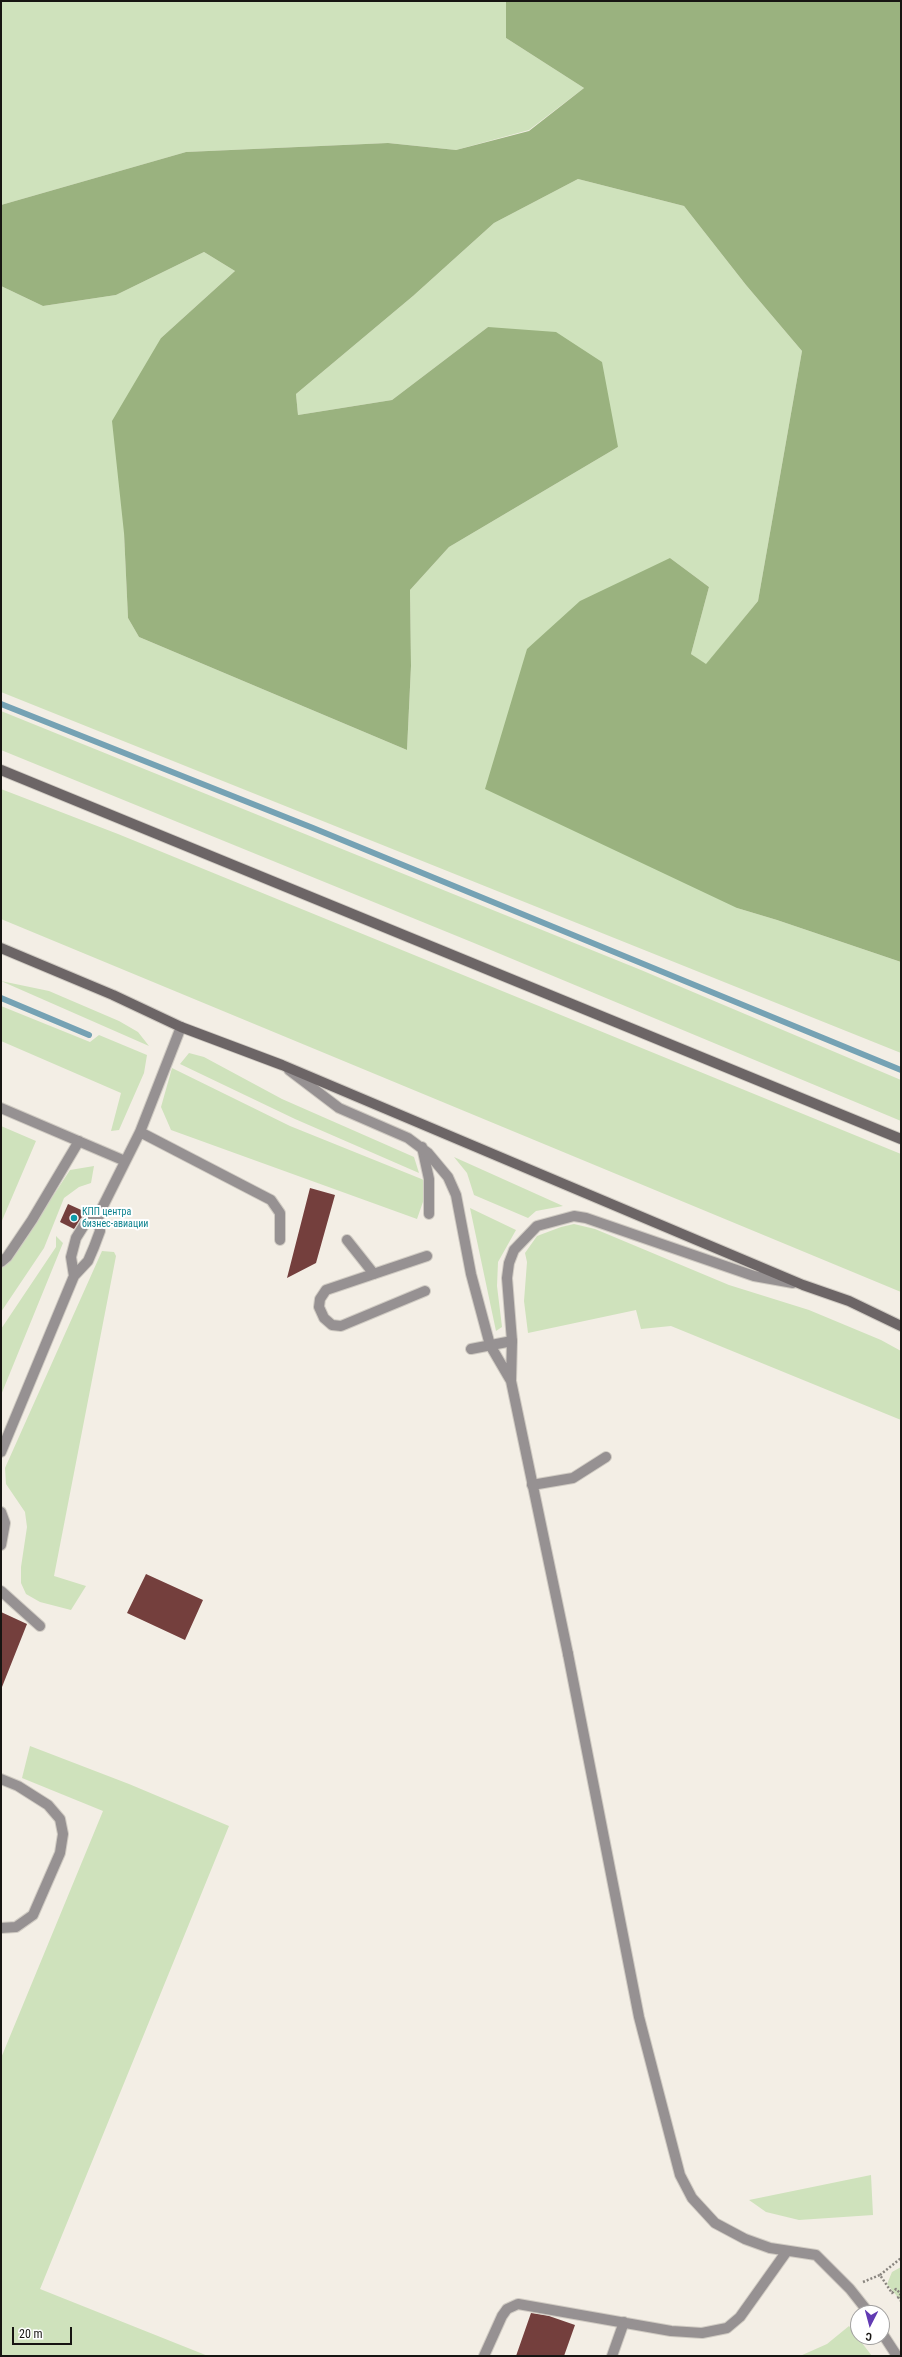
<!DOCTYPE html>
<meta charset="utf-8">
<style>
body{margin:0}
#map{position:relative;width:902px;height:2357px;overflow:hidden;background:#f3eee5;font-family:"Roboto Condensed",sans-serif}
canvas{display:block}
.frame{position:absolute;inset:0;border:2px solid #171512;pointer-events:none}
.north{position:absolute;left:850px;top:2305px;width:40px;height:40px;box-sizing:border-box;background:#fff;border:1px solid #a2a1a0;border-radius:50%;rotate:186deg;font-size:11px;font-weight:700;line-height:16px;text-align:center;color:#171512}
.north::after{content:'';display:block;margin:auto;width:14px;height:18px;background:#623bb3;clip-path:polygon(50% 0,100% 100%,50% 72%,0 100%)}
.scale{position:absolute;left:12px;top:2327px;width:60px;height:18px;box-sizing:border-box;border:2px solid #171512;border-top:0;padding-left:5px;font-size:12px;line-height:14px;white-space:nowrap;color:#171512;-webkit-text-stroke:3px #fff;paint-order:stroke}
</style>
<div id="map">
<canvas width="902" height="2357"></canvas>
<div class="frame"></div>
<div class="north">С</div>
<div class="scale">20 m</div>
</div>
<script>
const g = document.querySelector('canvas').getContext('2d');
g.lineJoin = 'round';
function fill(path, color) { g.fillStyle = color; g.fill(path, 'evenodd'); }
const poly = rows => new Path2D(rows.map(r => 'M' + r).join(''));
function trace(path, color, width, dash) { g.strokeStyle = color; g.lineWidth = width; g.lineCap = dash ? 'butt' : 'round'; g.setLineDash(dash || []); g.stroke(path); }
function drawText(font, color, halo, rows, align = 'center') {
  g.font = font + ' "Roboto Condensed",sans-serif'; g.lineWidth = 4; g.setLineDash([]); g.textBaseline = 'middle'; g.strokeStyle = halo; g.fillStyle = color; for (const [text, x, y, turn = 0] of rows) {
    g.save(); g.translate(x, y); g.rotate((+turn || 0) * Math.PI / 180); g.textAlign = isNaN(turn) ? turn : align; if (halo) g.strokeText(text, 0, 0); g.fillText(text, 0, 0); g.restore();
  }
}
const green = poly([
 [1,1,506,1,506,38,584,88,529,130,456,150,388,143,186,152,1,205],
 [578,179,684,206,746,285,802,351,758,601,706,665,691,654,709,587,670,558,737,908,777,920,901,962,901,1053,1,692,1,286,43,306,116,295,204,252,235,271,161,338,124,533,128,618,139,637,407,750,411,666,410,590,449,547,618,447,488,327,392,400,298,415,296,394,413,296,494,223],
 [1,711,641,970,901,1080,901,1121,474,943,1,750],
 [1,789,118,834,901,1154,901,1292,1,919],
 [1,981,49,991,119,1021,138,1032,149,1046],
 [1,1006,90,1042,99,1035,147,1055,144,1073,119,1130,111,1131,121,1093,1,1041],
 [189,1053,204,1057,282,1099,414,1157,419,1173,295,1119,180,1064],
 [172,1068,290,1126,424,1180,424,1199,417,1219,171,1130,161,1107],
 [1,1126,36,1141,1,1223],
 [454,1157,563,1206,536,1211,528,1218,474,1195,467,1173],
 [94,1166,91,1183,79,1187,64,1198,44,1248,1,1312,1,1265,22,1243,70,1170],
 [470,1208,516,1230,498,1262,497,1286,502,1327,496,1331],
 [574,1224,595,1229,729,1285,809,1310,881,1340,901,1351,901,1420,671,1326,641,1329,636,1310,528,1333,524,1301,527,1262,525,1253,537,1236,561,1227],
 [56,1236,63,1243,1,1395,1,1329,56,1247],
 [102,1251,114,1252,116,1256,54,1576,86,1586,71,1610,40,1602,26,1594,21,1583,21,1567,27,1527,25,1512,6,1484,5,1468],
 [30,1746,129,1784,229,1826,40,2289,208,2356,1,2356,1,2058,103,1811,22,1778],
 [871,2175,873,2215,799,2220,766,2212,749,2200],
 [901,2267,901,2301,887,2284,892,2272],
 [849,2326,872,2356,800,2356,827,2344]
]);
const forest = poly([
 [506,1,901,1,901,962,777,920,737,908,485,789,527,649,580,601,670,558,709,587,691,654,706,664,758,601,802,351,746,285,684,206,578,179,494,223,413,296,296,394,298,415,392,400,488,327,556,332,602,362,618,447,449,547,410,590,411,666,407,750,139,637,128,618,124,533,112,421,161,338,235,271,204,252,116,295,43,306,1,286,1,205,186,152,388,143,456,150,529,131,584,88,506,38]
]);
const stream = poly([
 [1,704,313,828,901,1070],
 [1,998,89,1035]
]);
const building = poly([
 [310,1188,335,1195,316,1263,287,1278],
 [68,1204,88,1213,81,1218,74,1229,60,1222],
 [146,1574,203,1600,185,1640,127,1613],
 [1,1612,27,1624,2,1687,1,1687],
 [531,2313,549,2316,575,2325,564,2356,516,2356]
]);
const path = poly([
 [880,2275,901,2258],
 [863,2282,880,2275,892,2293,896,2289,901,2294],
 [901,2294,898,2297,901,2301]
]);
const service = poly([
 [1,1108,125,1161],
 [140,1132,271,1200,280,1213,280,1240],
 [422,1147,429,1179,429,1214],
 [347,1240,374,1274],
 [1,1262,7,1257,32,1220,79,1141],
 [74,1276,71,1257,76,1238,86,1222,98,1216,140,1132,181,1027],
 [425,1291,341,1326,332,1325,324,1318,319,1307,320,1299,326,1290,427,1256],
 [471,1349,512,1341],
 [1,1452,74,1276,88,1261,94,1247,100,1231,98,1216],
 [532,1485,573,1478,606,1457],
 [1,1512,5,1523,1,1545],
 [1,1591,40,1626],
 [568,1654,639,2017,680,2175,692,2198,715,2223,745,2239,770,2248,816,2255,850,2289,869,2313],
 [1,1779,18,1786,48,1805,60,1819,63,1834,60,1853,33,1915,16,1927,1,1928],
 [882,2333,897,2356],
 [484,2356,502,2316,507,2309,518,2304,671,2331,702,2333,727,2328,740,2317,787,2251],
 [612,2356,624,2322]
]);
const minor = poly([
 [289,1070,339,1108,408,1138,428,1153,448,1177,456,1195,471,1274,490,1345,511,1381],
 [568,1654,511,1381,512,1341,507,1278,509,1263,514,1250,537,1226,574,1216,586,1218,754,1276,793,1283]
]);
const secondary = poly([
 [1,770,901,1139],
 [1,948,113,995,181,1027,282,1065,803,1285,849,1301,901,1326]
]);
const markers = [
 [74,1218,4,"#0f9aa8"]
];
const cultureNames = [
 ["КПП центра",82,1212],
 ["бизнес-авиации",82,1224]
];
fill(green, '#cfe2bc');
fill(forest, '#9ab27f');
trace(stream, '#75a2b4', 6);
fill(building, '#743f3d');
trace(service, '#d0cbc3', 12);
trace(minor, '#d0cbc3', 12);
trace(secondary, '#d0cbc3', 12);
trace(path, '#89857f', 2.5, [2, 2]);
trace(service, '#969192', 10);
trace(minor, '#969192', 10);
trace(secondary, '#6c6566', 10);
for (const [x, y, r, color] of markers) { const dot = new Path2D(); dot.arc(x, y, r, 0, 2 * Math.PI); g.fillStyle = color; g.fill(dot); trace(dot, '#fff', 1.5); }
drawText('10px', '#0d838f', '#fff', cultureNames, 'left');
</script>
